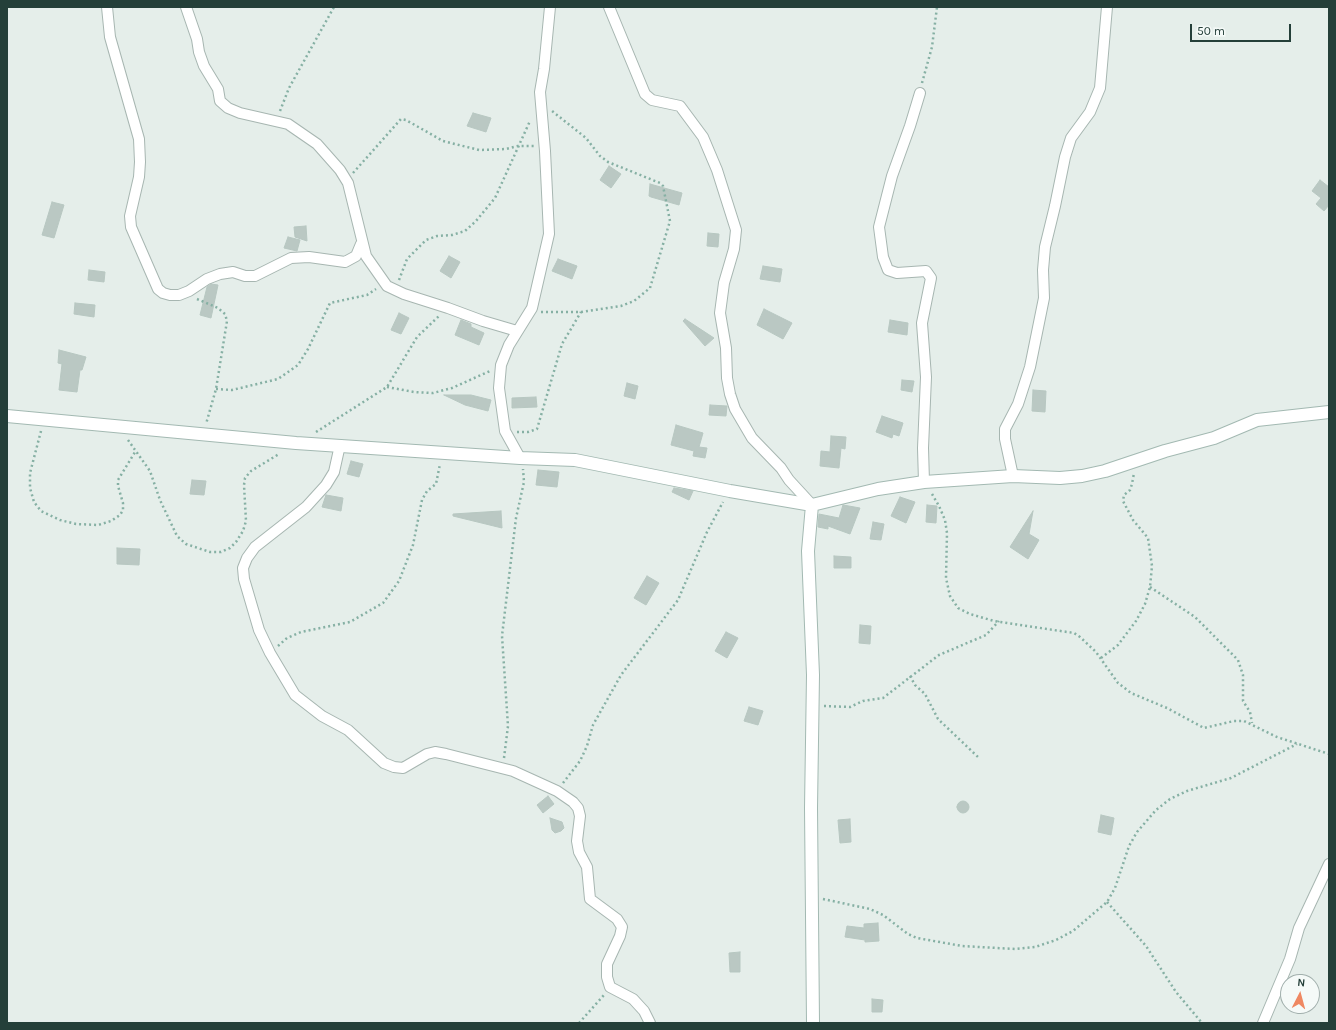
<!DOCTYPE html>
<style>
body{margin:0}
#map{position:relative;width:1336px;height:1030px;overflow:hidden;background:#e5eeea;font-family:Karla,sans-serif}
canvas{display:block}
.frame{position:absolute;inset:0;border:8px solid #243f39;pointer-events:none}
.north{position:absolute;left:1280px;top:974px;width:40px;height:40px;box-sizing:border-box;background:#f5faf8;border:1px solid #a1afac;border-radius:50%;rotate:6deg;font-size:11px;font-weight:700;line-height:16px;text-align:center;color:#243f39}
.north::after{content:'';display:block;margin:auto;width:14px;height:18px;background:#ef8862;clip-path:polygon(50% 0,100% 100%,50% 72%,0 100%)}
.scale{position:absolute;left:1190px;top:24px;width:101px;height:18px;box-sizing:border-box;border:2px solid #243f39;border-top:0;padding-left:5px;font-size:12px;line-height:14px;white-space:nowrap;color:#243f39;-webkit-text-stroke:3px #f5faf8;paint-order:stroke}
</style>
<div id="map">
<canvas width="1336" height="1030"></canvas>
<div class="frame"></div>
<div class="north">N</div>
<div class="scale">50 m</div>
</div>
<script>
const g = document.querySelector('canvas').getContext('2d');
g.lineJoin = 'round';
function fill(path, color) { g.fillStyle = color; g.fill(path, 'evenodd'); }
const poly = rows => new Path2D(rows.map(r => 'M' + r).join(''));
function trace(path, color, width, dash) { g.strokeStyle = color; g.lineWidth = width; g.lineCap = dash ? 'butt' : 'round'; g.setLineDash(dash || []); g.stroke(path); }
const building = poly([
 [473,113,491,118,486,132,467,126,473,113],
 [609,166,621,174,611,188,600,180,609,166],
 [1320,180,1329,187,1329,205,1324,211,1316,204,1321,198,1312,191,1320,180],
 [650,184,682,193,679,205,651,197,649,196,650,184],
 [52,202,64,205,54,238,42,235,52,202],
 [306,226,307,241,295,237,294,227,306,226],
 [708,233,719,234,718,247,707,246,708,233],
 [288,237,300,240,297,251,284,248,288,237],
 [449,256,460,262,451,278,440,271,449,256],
 [558,259,577,266,572,279,552,271,558,259],
 [763,266,782,269,780,282,760,279,763,266],
 [89,270,105,272,104,282,88,280,89,270],
 [211,284,218,285,211,318,200,315,207,287,211,284],
 [75,303,95,305,94,317,74,314,75,303],
 [764,309,792,323,783,339,757,325,764,309],
 [399,313,409,318,401,334,391,330,399,313],
 [685,319,714,338,705,346,683,321,685,319],
 [461,320,471,324,471,327,484,333,479,345,455,335,461,320],
 [890,320,908,323,907,335,888,332,890,320],
 [59,350,86,357,82,370,80,370,77,392,59,390,62,364,58,363,59,350],
 [902,380,914,381,912,392,901,390,902,380],
 [627,383,638,386,635,399,624,396,627,383],
 [1033,390,1046,391,1045,412,1032,411,1033,390],
 [444,395,471,395,491,400,488,411,465,405,444,395],
 [536,397,537,407,512,408,512,398,536,397],
 [710,405,727,406,726,416,709,415,710,405],
 [882,416,903,423,899,436,893,434,892,438,876,432,882,416],
 [676,425,703,433,699,447,707,448,705,458,693,456,694,451,671,445,676,425],
 [831,436,846,437,845,449,841,448,839,468,820,466,821,451,830,452,831,436],
 [351,461,363,464,359,477,347,474,351,461],
 [538,470,559,472,557,487,536,485,538,470],
 [192,480,206,481,204,495,190,494,192,480],
 [674,488,693,491,689,500,672,492,674,488],
 [326,495,343,498,341,511,322,507,326,495],
 [900,497,915,502,906,523,891,516,900,497],
 [843,505,860,508,850,534,828,526,828,529,818,527,819,514,839,518,843,505],
 [927,505,937,506,936,523,926,522,927,505],
 [501,511,502,528,453,516,453,514,501,511],
 [1033,511,1029,534,1039,540,1028,559,1010,547,1033,511],
 [873,522,884,524,881,540,870,539,873,522],
 [117,548,140,549,139,565,117,564,117,548],
 [834,556,851,557,851,568,834,568,834,556],
 [647,576,659,583,646,605,634,598,647,576],
 [860,625,871,626,870,644,859,643,860,625],
 [726,632,738,638,727,658,715,651,726,632],
 [749,707,763,711,758,725,744,721,749,707],
 [548,796,554,804,543,813,537,805,548,796],
 '957 807a6 6 0 1 1 12 0a6 6 0 1 1-12 0Z',
 [1101,815,1114,818,1111,835,1098,832,1101,815],
 [550,818,562,822,564,828,561,831,555,833,552,830,550,818],
 [850,819,851,842,840,843,838,820,850,819],
 [878,923,879,941,865,942,865,940,845,937,847,926,864,928,864,924,878,923],
 [740,952,740,972,730,972,729,953,740,952],
 [872,999,883,1000,882,1012,872,1012,872,999]
]);
const path = poly([
 [922,83,932,47,937,7],
 [280,111,289,88,334,7],
 [353,173,401,119,406,120,443,141,479,150,506,149,518,146,535,146],
 [399,280,407,259,426,240,437,236,452,235,465,231,476,221,495,198,530,121],
 [197,299,218,308,225,314,227,321,216,389,206,424],
 [541,312,581,312,621,306,634,301,650,288,670,221,663,186,660,183,608,162,600,156,586,138,552,111],
 [387,387,414,392,433,393,452,388,490,371],
 [216,389,232,390,278,379,298,365,308,349,330,303,367,295,376,289],
 [41,431,30,473,30,488,34,502,41,511,60,520,76,524,98,525,111,521,120,515,123,510,123,503,118,486,118,480,135,452],
 [316,432,387,387,417,337,439,316],
 [517,432,528,432,537,429,562,344,581,312],
 [128,440,150,471,160,500,177,536,186,544,210,552,221,552,230,548,236,542,243,531,246,521,244,485,245,478,251,471,279,454],
 [932,494,939,506,945,520,947,533,946,578,950,596,958,608,970,614,994,621,1074,633,1080,637,1096,652,1118,683,1131,693,1167,708,1204,728,1234,721,1244,721,1277,737,1329,754],
 [1150,587,1195,617,1238,660,1243,675,1243,701,1250,712,1252,723],
 [278,646,287,638,301,632,350,622,383,603,399,581,413,545,422,500,427,491,436,484,440,464],
 [1101,658,1118,645,1136,621,1145,604,1150,587,1152,566,1148,538,1133,520,1123,501,1124,495,1130,490,1132,484,1134,473],
 [910,676,915,685,925,694,938,719,978,757],
 [824,706,850,707,863,701,883,698,939,655,986,635,999,621],
 [504,758,508,726,502,636,516,518,524,482,523,469],
 [563,783,580,761,587,746,593,725,621,675,678,600,707,532,723,502],
 [823,899,870,909,883,915,908,934,917,938,962,946,1015,949,1035,947,1056,940,1073,931,1107,902,1115,888,1129,846,1137,832,1156,810,1170,799,1187,791,1231,778,1297,744],
 [1107,902,1146,946,1176,992,1202,1023],
 [579,1023,604,995]
]);
const street = poly([
 [107,7,110,37,139,139,140,162,139,177,130,216,131,227,158,289,163,293,170,295,179,295,189,291,207,279,220,274,233,272,245,276,255,276,291,258,309,257,345,262,356,256,361,244],
 [186,7,197,39,199,52,204,66,218,89,220,101,228,108,240,113,288,124,317,144,340,170,348,183,366,256,387,286,404,294,448,308,483,321,517,331],
 [609,7,645,94,652,100,680,106,703,137,717,170,736,230,734,249,724,283,720,313,726,348,727,378,730,394,735,409,752,438,781,468,789,480,812,505],
 [920,93,910,126,892,176,879,227,883,257,888,270,897,273,926,271,931,278,922,323,926,377,923,448,924,482],
 [340,445,334,472,326,485,306,507,255,547,247,558,243,568,244,579,259,630,270,653,295,695,322,716,348,730,384,763,394,767,403,768,427,754,435,752,446,754,513,771,557,791,573,802,578,808,580,816,577,841,579,852,587,867,590,899,617,919,622,927,620,936,607,964,607,977,610,987,633,999,644,1011,650,1023],
 [520,458,505,431,499,388,501,365,509,345,532,308,549,234,545,151,540,92,544,69,550,7],
 [1013,476,1005,439,1005,429,1018,404,1030,367,1044,298,1043,270,1045,247,1055,206,1065,157,1071,138,1090,112,1100,88,1107,7],
 [1263,1023,1290,959,1299,928,1329,864]
]);
const secondary = poly([
 [7,416,296,443,520,458,575,460,730,491,812,505,878,489,924,482,1013,476,1060,478,1082,476,1105,471,1165,451,1214,438,1257,420,1329,412],
 [812,505,808,551,813,675,811,808,813,1023]
]);
fill(building, '#bac8c3');
trace(building, '#b7c7c1', 1);
trace(street, '#a7b6b1', 12);
trace(secondary, '#a3b9b2', 14);
trace(path, '#86b0a4', 2.5, [2, 3]);
trace(street, '#fff', 10);
trace(secondary, '#fff', 12);
</script>
